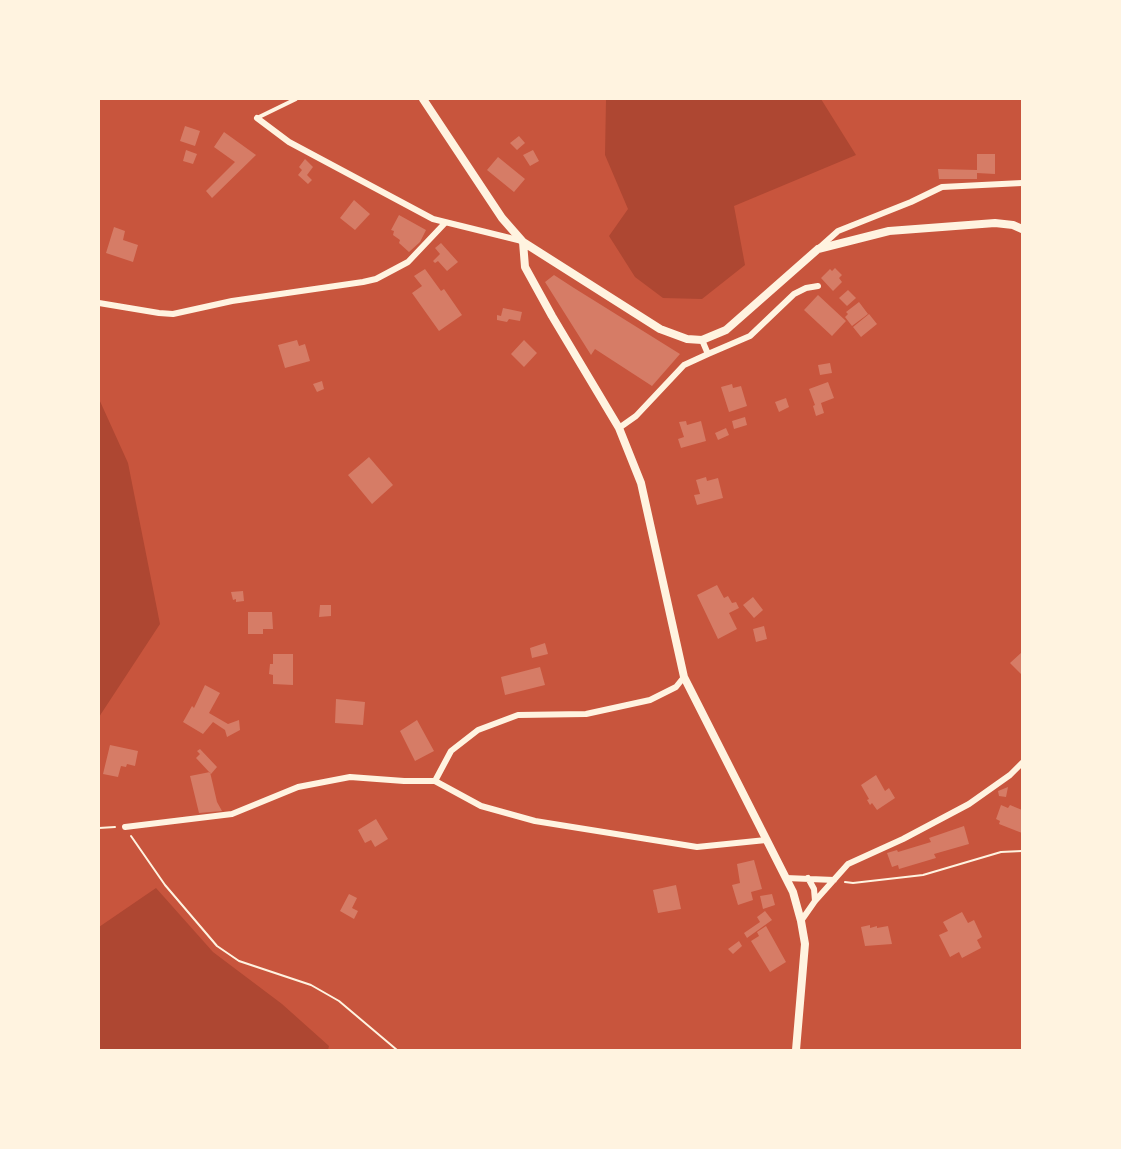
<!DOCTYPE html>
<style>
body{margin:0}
#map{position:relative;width:1121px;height:1149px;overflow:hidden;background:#c8553d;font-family:"Titillium Web",sans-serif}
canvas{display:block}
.frame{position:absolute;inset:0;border:100px solid #fff3e0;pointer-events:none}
</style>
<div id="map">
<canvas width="1121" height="1149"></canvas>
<div class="frame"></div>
</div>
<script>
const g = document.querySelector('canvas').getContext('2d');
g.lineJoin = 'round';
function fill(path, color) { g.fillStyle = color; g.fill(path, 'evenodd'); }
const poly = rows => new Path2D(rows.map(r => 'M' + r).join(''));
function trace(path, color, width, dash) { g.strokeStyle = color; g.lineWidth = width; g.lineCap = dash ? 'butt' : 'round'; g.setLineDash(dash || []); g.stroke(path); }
const green = poly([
 [606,99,821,99,856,155,734,206,745,265,702,299,663,298,635,277,609,236,628,209,605,155],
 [99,399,128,463,160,624,99,717],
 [156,888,213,952,282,1004,329,1046,328,1050,99,1050,99,927]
]);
const building = poly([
 [185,126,200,131,195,146,180,141],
 [224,132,256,155,212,198,206,191,235,162,214,147],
 [519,136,525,143,517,150,510,143],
 [186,150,197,154,193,164,183,161],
 [533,150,539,161,530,166,523,155],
 [977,154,995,154,995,174,977,173,977,179,939,179,938,169,977,170],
 [498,157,525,179,514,192,487,170],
 [305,159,313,167,307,175,312,180,308,184,298,175,302,170,299,167],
 [354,200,370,214,355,230,340,218],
 [399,215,426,230,420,242,409,252,399,243,400,240,393,235,394,231,391,230],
 [114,227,125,231,123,240,138,245,133,262,106,253],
 [441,243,458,262,447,271,438,261,435,263,433,261,440,254,435,248],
 [835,268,842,275,839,278,842,282,833,291,821,278,830,269,832,271],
 [425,269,441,291,444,289,462,315,439,331,412,293,422,286,414,276],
 [554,275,574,288,680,354,652,386,595,349,591,355,545,282],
 [848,290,856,298,847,306,839,298],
 [818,295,846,321,832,336,804,310],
 [859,302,868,314,852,326,845,317,848,314,846,312],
 [503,308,522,312,520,321,509,319,507,322,497,320,497,315,501,316],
 [869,314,877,324,861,337,853,327],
 [297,340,299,346,305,344,310,361,285,368,278,345],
 [524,340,537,353,524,367,511,354],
 [830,363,832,373,820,375,818,365],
 [322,381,324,389,317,392,313,384],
 [828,382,834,398,821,403,824,413,816,416,813,406,815,405,809,389],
 [732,384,733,388,741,386,747,406,729,412,721,387],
 [786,398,789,407,779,412,775,402],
 [745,417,747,425,734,429,732,421],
 [686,421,687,425,701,421,706,441,681,448,678,439,684,437,679,422],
 [726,428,729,435,718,440,715,433],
 [369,457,393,485,372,504,348,475],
 [706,477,707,481,718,478,723,498,697,505,694,495,700,494,696,480],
 [717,585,724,598,728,596,732,603,736,602,739,608,729,613,737,629,718,639,697,595],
 [243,591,244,601,236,602,236,599,233,600,231,592],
 [753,597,763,610,754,618,743,605],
 [320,605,331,605,331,616,319,617],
 [248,612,272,612,273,629,263,629,263,634,248,634],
 [764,626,767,639,756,642,753,629],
 [545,643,548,654,532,658,530,648],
 [1022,652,1022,675,1010,663],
 [273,654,293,654,293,685,273,684,273,675,269,674,270,664,273,664],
 [540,667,545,685,505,695,501,677],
 [205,685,220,693,209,713,228,724,239,720,240,730,227,737,225,730,213,722,203,734,183,722,192,706,194,708],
 [336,699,365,702,363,725,335,723],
 [417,720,434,751,415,761,400,731],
 [110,745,138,751,135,766,127,764,126,767,121,766,118,777,103,774],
 [200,749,217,767,211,774,196,758,200,754,197,751],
 [210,772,217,802,222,811,199,813,190,776],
 [876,775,885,791,889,788,895,798,877,810,872,803,870,805,867,800,869,799,861,785],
 [1008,787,1006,797,999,796,998,791],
 [1001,805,1008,808,1010,805,1022,810,1022,833,999,824,1000,821,996,819],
 [376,819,388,839,375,847,371,840,365,843,358,830],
 [964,826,969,844,934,854,936,858,899,869,898,865,892,867,887,853,897,850,898,852,931,842,929,838],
 [754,860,762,889,751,892,753,900,738,905,732,885,740,883,737,864],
 [676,885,681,909,658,913,653,890],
 [349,894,357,898,352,908,358,911,354,919,340,911],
 [772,894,775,905,763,909,760,896],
 [765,911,772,920,747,938,744,933,760,922,757,917],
 [962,912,968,923,974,920,982,937,977,940,981,948,962,958,959,952,950,957,939,935,948,931,943,922],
 [870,925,870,928,877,926,877,928,888,926,892,944,865,946,861,927],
 [766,926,786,962,770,972,751,941,759,936,757,932],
 [739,941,742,946,733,954,728,949]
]);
const path = poly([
 [99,828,115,827],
 [131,836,165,885,217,946,239,961,311,985,339,1001,397,1050],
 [845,882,853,883,923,875,1001,852,1022,851]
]);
const service = poly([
 [257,118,296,99]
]);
const minor = poly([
 [257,118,289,142,433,219,522,241],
 [819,248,838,231,911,202,942,187,1022,183],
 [99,303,159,313,173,314,232,301,363,282,376,279,408,262,445,223],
 [708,354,750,336,794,294,806,288,818,286],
 [619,428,636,416,684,365,708,354,702,340],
 [435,781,481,806,535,821,697,847,766,840],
 [125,827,232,814,298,787,350,777,404,781,435,781,451,751,478,730,518,715,586,714,650,700,676,687,684,677],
 [786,878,834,880],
 [808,878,814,889,815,901],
 [801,921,815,901,848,864,903,839,969,804,1010,775,1022,763]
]);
const tertiary = poly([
 [423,99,502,218,523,242,660,329,687,339,702,340,726,330,818,249,889,231,995,223,1013,225,1022,229],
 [523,242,525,267,552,316,619,428,641,483,684,677,793,892,801,921,805,944,796,1050]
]);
fill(green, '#ae4732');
fill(building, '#d67c66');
trace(path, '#fff3e0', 2);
trace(service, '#fff3e0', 4);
trace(minor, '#fff3e0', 6);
trace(tertiary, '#fff3e0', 8);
</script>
